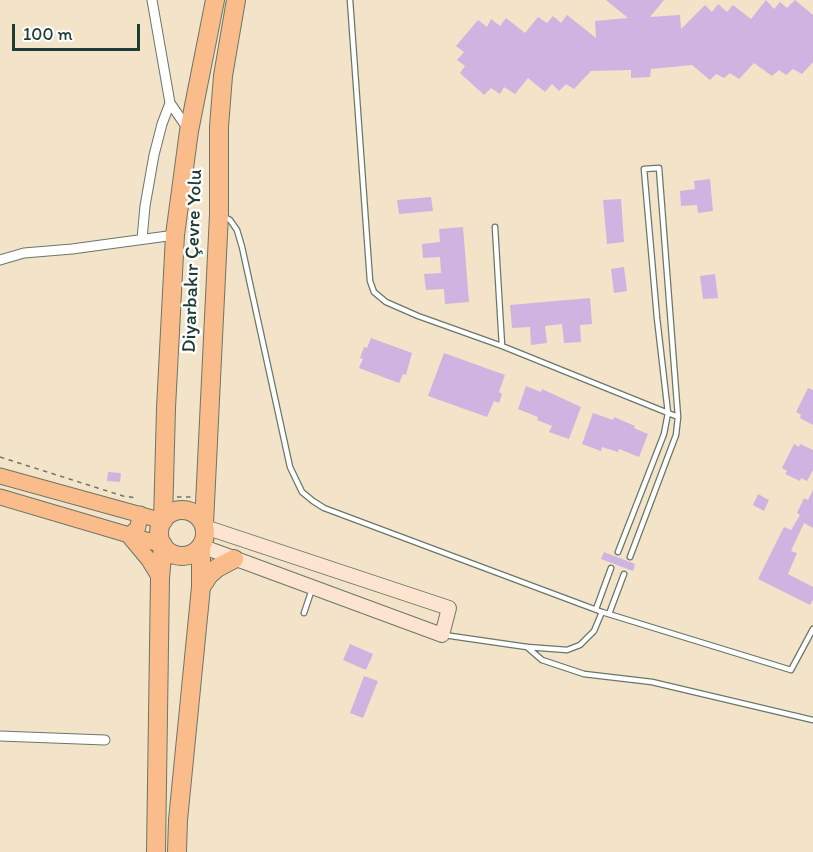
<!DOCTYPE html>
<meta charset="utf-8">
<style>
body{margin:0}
#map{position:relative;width:813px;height:852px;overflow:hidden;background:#f3e3c9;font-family:Itim,sans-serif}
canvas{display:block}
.scale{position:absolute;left:12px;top:24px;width:128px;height:27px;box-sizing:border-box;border:3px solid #1f3d34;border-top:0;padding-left:8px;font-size:18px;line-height:21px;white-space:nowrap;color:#1f3d34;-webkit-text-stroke:4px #fff;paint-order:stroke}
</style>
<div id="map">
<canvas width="813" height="852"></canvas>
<div class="scale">100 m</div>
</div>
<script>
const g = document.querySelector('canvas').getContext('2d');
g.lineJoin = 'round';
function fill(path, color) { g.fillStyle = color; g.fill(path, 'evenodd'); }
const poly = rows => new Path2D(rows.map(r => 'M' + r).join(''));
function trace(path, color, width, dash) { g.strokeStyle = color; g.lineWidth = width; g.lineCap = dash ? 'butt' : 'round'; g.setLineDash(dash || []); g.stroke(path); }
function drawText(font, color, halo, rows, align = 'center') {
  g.font = font + ' Itim,sans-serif'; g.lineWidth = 5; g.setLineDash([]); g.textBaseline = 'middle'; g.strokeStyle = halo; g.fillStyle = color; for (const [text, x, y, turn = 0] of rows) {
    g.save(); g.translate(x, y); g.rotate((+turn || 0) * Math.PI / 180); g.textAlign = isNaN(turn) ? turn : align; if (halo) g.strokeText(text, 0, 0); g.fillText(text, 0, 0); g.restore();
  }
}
const building = poly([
 [606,0,664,0,650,17,680,15,681,29,705,5,712,12,718,4,727,12,733,5,751,19,766,0,774,9,780,2,787,8,795,0,813,15,813,62,802,74,793,69,786,75,779,70,772,76,754,63,739,79,730,73,724,78,716,74,710,80,692,65,651,69,650,77,631,78,631,70,591,71,574,89,566,84,559,91,552,84,545,92,528,78,515,94,504,87,500,94,491,88,484,95,460,73,465,66,457,60,464,52,456,46,478,20,487,27,491,19,500,26,506,18,525,33,538,17,547,23,553,16,561,23,567,15,596,38,595,21,628,18],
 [710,179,713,211,698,213,697,205,681,206,680,191,695,189,694,181],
 [431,197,433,211,399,214,397,200],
 [621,199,624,242,607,244,603,200],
 [463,227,469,302,445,304,444,289,426,290,424,274,441,273,440,257,423,258,422,244,440,242,439,229],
 [624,267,627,291,614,293,611,269],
 [715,274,718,298,703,299,700,276],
 [590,298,592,324,580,325,581,342,564,343,562,324,545,326,547,343,531,345,530,327,512,328,510,305],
 [371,338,412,353,406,375,403,374,399,383,359,368,363,359,360,358,364,347,367,348],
 [444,353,505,375,499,392,502,394,499,403,494,401,487,417,428,396],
 [526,386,541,392,542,389,581,407,569,439,549,432,552,426,537,420,538,417,518,409],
 [808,388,813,390,813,425,800,418,801,415,796,412],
 [593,413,613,420,614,417,635,426,634,428,648,434,639,457,619,449,618,452,602,447,601,451,582,444],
 [794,444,799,447,800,444,813,450,813,470,807,481,801,478,800,481,785,474,787,471,782,468],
 [108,472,121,473,120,482,107,481],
 [813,490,813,528,804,523,791,551,797,553,788,574,813,587,813,600,810,605,758,579,784,527,791,530,800,515,797,513,804,498,808,500],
 [758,494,769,500,764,511,753,505],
 [604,552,635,564,633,571,601,559],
 [350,644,373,654,366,670,343,660],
 [364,676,378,681,363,718,350,713]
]);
const path = poly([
 [0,457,123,496,137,498],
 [177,497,193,497]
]);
const lane = poly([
 [350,0,370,281,374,292,386,302,418,316,502,346,678,417],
 [224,217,230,220,237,230,242,247,290,467,302,492,313,501,324,508,602,612,791,670,813,629],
 [495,227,502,346],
 [618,552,664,434,668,413,657,318,644,169,659,168,678,417,676,435,630,557],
 [596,609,611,568],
 [304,613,312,589],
 [609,614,624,574],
 [444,635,527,647,567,650,580,645,594,631,602,612],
 [527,647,542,660,584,674,652,682,813,720]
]);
const street = poly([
 [152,0,170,103,188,129],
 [142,239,145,206,154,155,162,124,170,103],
 [0,260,24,253,72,249,175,235],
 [0,736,105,740]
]);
const secondary = poly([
 [201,546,442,635,449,608,205,527]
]);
const primary = poly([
 [0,476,163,521],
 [0,497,163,545],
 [140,514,138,527,129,536,149,560,160,578]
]);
const highway = poly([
 '159 533a23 23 0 1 1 46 0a23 23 0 1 1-46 0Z',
 [163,521,166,408,175,235,189,131,215,0],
 [204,524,219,214,219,127,223,76,236,0],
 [201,587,209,575,217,568,234,559],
 [156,852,160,578,163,545],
 [177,852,178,820,201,587,201,546]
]);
const streetNames = [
 ["Diyarbakır Çevre Yolu",193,261,-88]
];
fill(building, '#cfb3e0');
trace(lane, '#697768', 7);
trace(street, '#697768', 11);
trace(secondary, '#697768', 16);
trace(primary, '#697768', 17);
trace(highway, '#697768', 20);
trace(path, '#697768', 1.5, [4.5, 4.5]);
trace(lane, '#fff', 4.5);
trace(street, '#fff', 9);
trace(secondary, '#fde4d0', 14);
trace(primary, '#f9bc8a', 15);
trace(highway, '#f9bc8a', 18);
drawText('20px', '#1f3d34', '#fff', streetNames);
</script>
